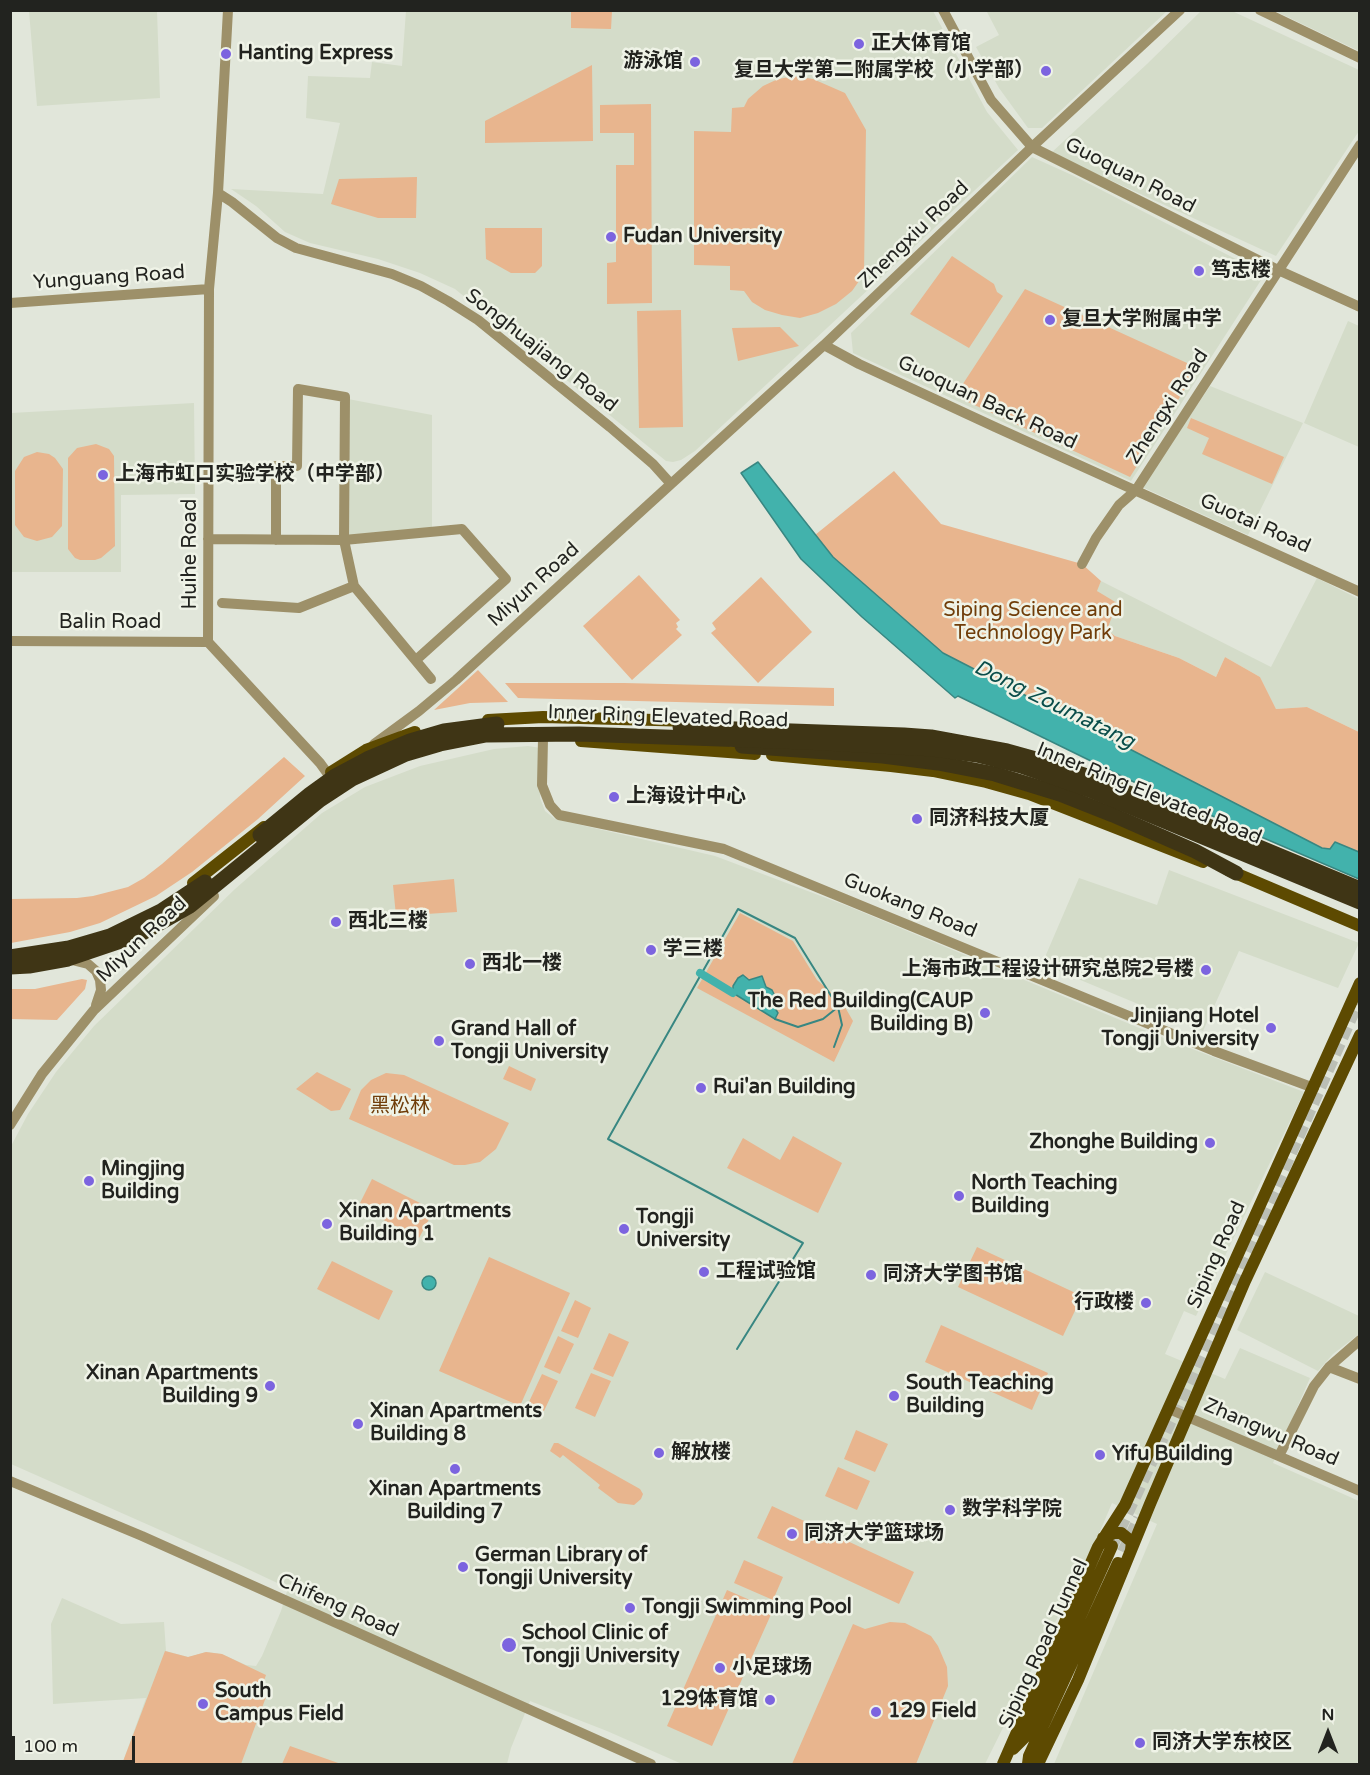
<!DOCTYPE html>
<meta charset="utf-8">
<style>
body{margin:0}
#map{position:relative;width:1370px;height:1775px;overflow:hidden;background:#e1e6da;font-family:"Varela Round",sans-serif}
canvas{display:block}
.frame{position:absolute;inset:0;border:12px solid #22231f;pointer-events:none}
.north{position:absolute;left:1298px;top:1703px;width:60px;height:60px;-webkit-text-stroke:4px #eff3e7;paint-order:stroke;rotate:0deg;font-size:16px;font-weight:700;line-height:24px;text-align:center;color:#22231f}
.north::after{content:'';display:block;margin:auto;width:21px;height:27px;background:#22231f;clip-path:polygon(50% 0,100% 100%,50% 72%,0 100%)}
.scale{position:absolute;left:12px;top:1736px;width:123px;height:27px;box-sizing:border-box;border:3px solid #22231f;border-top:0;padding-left:8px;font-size:18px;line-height:21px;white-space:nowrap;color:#22231f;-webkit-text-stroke:4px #eff3e7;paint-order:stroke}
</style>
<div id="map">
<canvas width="1370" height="1775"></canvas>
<div class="frame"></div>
<div class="north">N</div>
<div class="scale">100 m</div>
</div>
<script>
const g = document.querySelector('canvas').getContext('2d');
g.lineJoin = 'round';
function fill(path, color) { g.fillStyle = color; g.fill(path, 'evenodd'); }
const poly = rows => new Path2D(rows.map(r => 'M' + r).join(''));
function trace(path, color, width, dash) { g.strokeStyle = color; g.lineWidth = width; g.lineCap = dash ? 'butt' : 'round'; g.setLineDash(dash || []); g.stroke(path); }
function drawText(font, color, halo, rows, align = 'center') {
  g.font = font + ' "Varela Round","Noto Sans SC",sans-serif'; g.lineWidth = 5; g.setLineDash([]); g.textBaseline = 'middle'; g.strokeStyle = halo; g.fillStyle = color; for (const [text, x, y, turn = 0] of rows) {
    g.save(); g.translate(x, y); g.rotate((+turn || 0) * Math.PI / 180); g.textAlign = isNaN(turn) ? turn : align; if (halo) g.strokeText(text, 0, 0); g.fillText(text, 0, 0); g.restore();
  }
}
const built = poly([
 [29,11,157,11,160,98,37,106],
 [406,11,933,11,987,112,1018,150,695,451,681,460,673,462,666,461,455,289,420,273,378,259,310,243,285,232,256,206,231,189,323,194,340,123,306,118,308,76,370,78,372,62,402,66],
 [991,11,991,10,1167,11,1042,128,1028,128,999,88,976,47,999,35,987,12],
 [1201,11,1232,11,1359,70,1359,131,1276,256,1051,153,1147,64],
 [1275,11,1359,11,1359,51],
 [1032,157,1074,176,1265,274,1131,481,853,353,851,333],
 [1348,321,1359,326,1359,447,1304,423],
 [1210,386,1303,423,1248,535,1142,487],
 [348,399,432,415,432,529,348,536],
 [194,403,195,494,121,495,121,572,11,572,11,413],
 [1317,578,1359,599,1359,732,1307,707,1276,709,1260,677,1225,657,1216,677,1179,658,1115,636,1107,630,1097,590,1101,581,1271,667],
 [528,746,541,748,540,798,545,811,555,819,715,856,850,907,1156,1035,1304,1092,1196,1316,1184,1311,1165,1354,1225,1379,1240,1348,1310,1378,1273,1463,1359,1501,1359,1758,1357,1764,1054,1764,1157,1524,1112,1503,1098,1536,985,1764,682,1764,607,1731,530,1701,511,1748,507,1764,122,1764,146,1698,53,1704,51,1624,62,1598,121,1624,164,1622,166,1651,188,1657,206,1652,222,1654,246,1665,256,1666,262,1656,281,1611,288,1588,239,1565,11,1464,10,1148,28,1114,56,1072,94,1026,235,889,322,813,365,787,420,766,494,749],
 [1169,870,1359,943,1338,988,1239,951,1203,1031,1042,964,1079,878,1157,905],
 [1265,1272,1359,1316,1359,1334,1333,1354,1318,1371,1237,1330]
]);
const green = poly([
 [571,11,612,11,611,29,571,28],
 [592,65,593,141,485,143,485,121],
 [795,76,813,79,845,93,866,130,864,274,852,291,836,304,818,313,800,318,782,315,765,310,752,302,744,291,730,290,730,266,694,265,694,131,731,132,732,108,744,107,748,99,763,86,778,79],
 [651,104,652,303,607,304,607,263,616,262,616,165,634,165,634,133,600,133,600,105],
 [417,177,416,218,378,218,331,204,339,179],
 [485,228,542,228,542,266,535,273,511,273,486,259],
 [952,256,994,284,997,292,1003,296,969,348,910,314],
 [1025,289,1198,368,1130,477,955,396],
 [681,310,683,427,639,428,637,311],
 [780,327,799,346,738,361,732,328],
 [1191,418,1284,457,1272,484,1202,454,1209,438,1187,428],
 [96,444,109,449,114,456,115,546,101,558,95,560,80,560,75,558,68,549,68,458,77,448],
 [37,452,49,454,55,458,63,469,62,526,52,537,37,541,24,537,15,525,15,471,24,457],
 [894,471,941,524,1082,564,1101,581,1097,591,1117,603,1107,630,1115,636,1179,658,1216,677,1225,657,1260,677,1276,709,1307,707,1359,732,1359,852,1335,842,1330,849,1322,848,943,653,833,557,815,535],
 [639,575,680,620,676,623,678,627,676,629,682,635,632,680,583,626],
 [761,577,812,632,758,683,711,633,716,629,712,623],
 [478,670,508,702,470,703,434,710],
 [505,683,624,683,834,688,834,706,518,698],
 [284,757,305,776,258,819,192,872,156,896,100,923,70,932,11,943,11,899,77,898,93,896,128,887,144,878,162,864],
 [454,879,457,912,396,916,393,885],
 [740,913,793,941,817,980,842,1002,853,1021,834,1062,697,988],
 [82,979,87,980,85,989,57,1020,11,1019,11,989,35,989],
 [509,1066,536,1079,531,1091,503,1079],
 [317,1072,351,1089,340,1110,331,1111,296,1089],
 [386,1073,404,1075,509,1123,496,1149,480,1162,465,1165,454,1165,349,1119,361,1090,371,1080],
 [793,1136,842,1163,818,1213,727,1168,743,1138,780,1160],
 [372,1179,434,1210,419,1238,358,1207],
 [977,1247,1082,1296,1063,1336,958,1287],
 [489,1257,570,1293,520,1406,439,1371],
 [332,1261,393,1291,379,1320,317,1289],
 [575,1300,591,1308,578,1338,561,1331],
 [941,1325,1048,1373,1032,1410,925,1362],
 [609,1333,629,1342,613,1377,593,1369],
 [558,1336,574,1344,560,1374,544,1367],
 [591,1373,611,1381,595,1417,575,1408],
 [542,1374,558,1381,544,1411,528,1404],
 [856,1430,888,1444,875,1472,844,1459],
 [554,1443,558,1443,640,1489,643,1494,641,1499,634,1505,618,1503,598,1488,600,1485,563,1455,560,1458,550,1451],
 [838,1467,870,1481,857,1510,825,1496],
 [772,1506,914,1572,899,1604,757,1538],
 [744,1560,783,1577,773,1600,734,1583],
 [727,1590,773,1610,712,1746,667,1726],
 [890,1622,905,1623,931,1636,938,1646,947,1667,948,1686,916,1764,792,1764,853,1624,865,1629],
 [165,1651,188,1657,206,1652,222,1654,266,1675,262,1686,269,1689,241,1764,122,1764],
 [290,1746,341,1764,282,1764]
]);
const water = poly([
 [758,462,833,557,943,653,1322,848,1330,849,1335,842,1359,852,1359,879,1138,784,958,696,955,698,862,617,801,559,741,473,758,462],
 [743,975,749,980,762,976,766,987,772,990,774,994,770,1000,778,1013,775,1019,733,993,733,986,738,978,743,975],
 '422 1283a7 7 0 1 1 14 0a7 7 0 1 1-14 0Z'
]);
const stream = poly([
 [775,1019,798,1027,823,1019,838,1007],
 [737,1349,803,1243,608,1139,738,909,795,938,838,1007,842,1025,834,1047]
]);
const canal = poly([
 [700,973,733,993]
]);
const majorTunnel = poly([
 [1112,1546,1190,1380,1360,998],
 [1123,1552,1139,1518]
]);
const minor = poly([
 [228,10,218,193,209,289,208,642,320,763,333,781],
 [943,10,991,100,1032,147,1278,270,1360,307],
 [1260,10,1360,58],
 [218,193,232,202,277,238,296,248,392,274,421,286,448,301,478,320,610,427,653,464,671,484],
 [10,303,209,289],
 [824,345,859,364,995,427,1360,592],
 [208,539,344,540,354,586,431,679],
 [276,540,276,466,297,466,298,389,345,397,344,540,462,529,506,579,416,660],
 [1082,564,1096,538,1119,505,1136,490,1360,145],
 [222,603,299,608,354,586],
 [10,641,208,642],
 [543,739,542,785,550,805,559,815,724,849,1214,1051,1314,1088],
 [374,744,419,711,456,680,671,484,824,345,1032,147,1180,10],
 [72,960,88,964,96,971,100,980,101,990,96,1005],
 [10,1125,42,1074,94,1010,214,896],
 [1329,1367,1360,1379],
 [1169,1409,1360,1491],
 [1279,1456,1314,1386,1329,1367,1360,1340],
 [10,1481,142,1536,651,1764]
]);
const major = poly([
 [488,720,543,717,693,721],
 [581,741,755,754],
 [772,755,891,766,933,771,986,782,1029,794,1203,862],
 [331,772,366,750,415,732],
 [1228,870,1360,926],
 [193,883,264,827],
 [1103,1538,1114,1533,1121,1533,1132,1542,1131,1550],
 [1013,1749,1026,1736,1112,1546],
 [1003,1764,1098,1547,1125,1505,1360,983],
 [1028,1764,1029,1756,1118,1563],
 [1038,1764,1078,1680,1150,1504,1245,1281,1360,1035]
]);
const highway = poly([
 [742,746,883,756,938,763,995,774,1060,794,1113,815,1195,851,1236,873]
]);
const highwayBridge = poly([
 [680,727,904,735,931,737,1007,751,1043,761,1090,777,1360,889],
 [260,835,310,794,335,776,367,759,410,741,444,731,497,724],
 [10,957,69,948,110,936,161,911,205,882],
 [10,967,29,966,68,959,139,935,190,906,320,800,352,779,406,754,440,744,486,735,579,734,805,742,933,749,977,755,1021,766,1092,791,1360,902]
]);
const markers = [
 [859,44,6,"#7c64df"],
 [226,54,6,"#7c64df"],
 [695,62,6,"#7c64df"],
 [1046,71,6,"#7c64df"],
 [611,237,6,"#7c64df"],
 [1199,271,6,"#7c64df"],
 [1050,320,6,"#7c64df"],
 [103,475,6,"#7c64df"],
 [614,797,6,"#7c64df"],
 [917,819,6,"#7c64df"],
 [336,922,6,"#7c64df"],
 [651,950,6,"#7c64df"],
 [470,964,6,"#7c64df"],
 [1206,970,6,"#7c64df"],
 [985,1013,6,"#7c64df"],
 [1271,1028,6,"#7c64df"],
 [439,1041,6,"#7c64df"],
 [701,1088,6,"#7c64df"],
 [1210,1143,6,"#7c64df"],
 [89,1181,6,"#7c64df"],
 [959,1196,6,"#7c64df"],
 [327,1224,6,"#7c64df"],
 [624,1229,6,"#7c64df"],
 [704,1272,6,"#7c64df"],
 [871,1275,6,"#7c64df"],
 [1146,1303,6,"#7c64df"],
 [270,1386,6,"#7c64df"],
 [894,1396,6,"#7c64df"],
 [358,1424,6,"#7c64df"],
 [659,1453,6,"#7c64df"],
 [1100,1455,6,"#7c64df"],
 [455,1469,6,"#7c64df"],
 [950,1510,6,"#7c64df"],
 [792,1534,6,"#7c64df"],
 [463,1567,6,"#7c64df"],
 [630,1608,6,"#7c64df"],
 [509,1645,8,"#7c64df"],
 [720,1668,6,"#7c64df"],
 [770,1700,6,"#7c64df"],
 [203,1704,6,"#7c64df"],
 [876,1712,6,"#7c64df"],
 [1140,1743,6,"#7c64df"]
];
const poiNames = [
 ["正大体育馆",871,44],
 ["Hanting Express",238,54],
 ["游泳馆",683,62,"right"],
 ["复旦大学第二附属学校（小学部）",1034,71,"right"],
 ["Fudan University",623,237],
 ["笃志楼",1211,271],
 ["复旦大学附属中学",1062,320],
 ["上海市虹口实验学校（中学部）",115,475],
 ["上海设计中心",626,797],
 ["同济科技大厦",929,819],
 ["西北三楼",348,922],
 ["学三楼",663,950],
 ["西北一楼",482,964],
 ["上海市政工程设计研究总院2号楼",1194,970,"right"],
 ["The Red Building(CAUP",973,1002,"right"],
 ["Building B)",973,1025,"right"],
 ["Jinjiang Hotel",1259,1017,"right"],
 ["Tongji University",1259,1040,"right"],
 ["Grand Hall of",451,1030],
 ["Tongji University",451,1053],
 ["Rui'an Building",713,1088],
 ["Zhonghe Building",1198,1143,"right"],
 ["Mingjing",101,1170],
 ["Building",101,1193],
 ["North Teaching",971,1184],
 ["Building",971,1207],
 ["Xinan Apartments",339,1212],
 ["Building 1",339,1235],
 ["Tongji",636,1218],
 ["University",636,1241],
 ["工程试验馆",716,1272],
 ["同济大学图书馆",883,1275],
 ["行政楼",1134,1303,"right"],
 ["Xinan Apartments",258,1374,"right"],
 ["Building 9",258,1397,"right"],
 ["South Teaching",906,1384],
 ["Building",906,1407],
 ["Xinan Apartments",370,1412],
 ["Building 8",370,1435],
 ["解放楼",671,1453],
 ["Yifu Building",1112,1455],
 ["Xinan Apartments",455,1490,"center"],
 ["Building 7",455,1513,"center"],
 ["数学科学院",962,1510],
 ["同济大学篮球场",804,1534],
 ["German Library of",475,1556],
 ["Tongji University",475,1579],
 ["Tongji Swimming Pool",642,1608],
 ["School Clinic of",522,1634],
 ["Tongji University",522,1657],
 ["小足球场",732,1668],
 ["South",215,1692],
 ["Campus Field",215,1715],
 ["129体育馆",758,1700,"right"],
 ["129 Field",888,1712],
 ["同济大学东校区",1152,1743]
];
const streetNames = [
 ["Guoquan Road",1130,176,27],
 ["Zhengxiu Road",914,235,-44],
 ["Yunguang Road",109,278,-4],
 ["Songhuajiang Road",541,351,38],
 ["Guoquan Back Road",987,403,25],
 ["Zhengxi Road",1168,407,-57],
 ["Guotai Road",1255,524,24],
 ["Huihe Road",191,554,-90],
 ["Miyun Road",534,585,-42],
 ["Balin Road",110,623],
 ["Inner Ring Elevated Road",668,717,2],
 ["Inner Ring Elevated Road",1149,794,22],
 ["Guokang Road",910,906,22],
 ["Miyun Road",142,940,-43],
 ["Siping Road",1217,1255,-66],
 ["Zhangwu Road",1271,1433,23],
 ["Chifeng Road",338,1606,24],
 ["Siping Road Tunnel",1044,1644,-65]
];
const parkNames = [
 ["Siping Science and",1033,611],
 ["Technology Park",1033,634],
 ["黑松林",400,1107]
];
const waterNames = [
 ["Dong Zoumatang",1054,705,26]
];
fill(built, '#d4dcc9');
fill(green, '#e8b58e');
fill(water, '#42b2ac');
trace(water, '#388782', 1.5);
trace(stream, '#388782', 2);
trace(canal, '#42b2ac', 8);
trace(majorTunnel, '#bbbfb5', 12, [12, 6]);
trace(minor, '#9d9069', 10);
trace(major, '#5d4a01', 12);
trace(highway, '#3f3515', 15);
trace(highwayBridge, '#3f3515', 15);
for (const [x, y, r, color] of markers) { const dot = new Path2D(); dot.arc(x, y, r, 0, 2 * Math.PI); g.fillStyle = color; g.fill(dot); trace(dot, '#eff3e7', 2); }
drawText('bold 20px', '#22231f', '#eff3e7', poiNames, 'left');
drawText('20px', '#22231f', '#eff3e7', streetNames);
drawText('20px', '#703d09', '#eff3e7', parkNames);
drawText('italic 21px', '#0a4d4a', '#eff3e7', waterNames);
</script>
